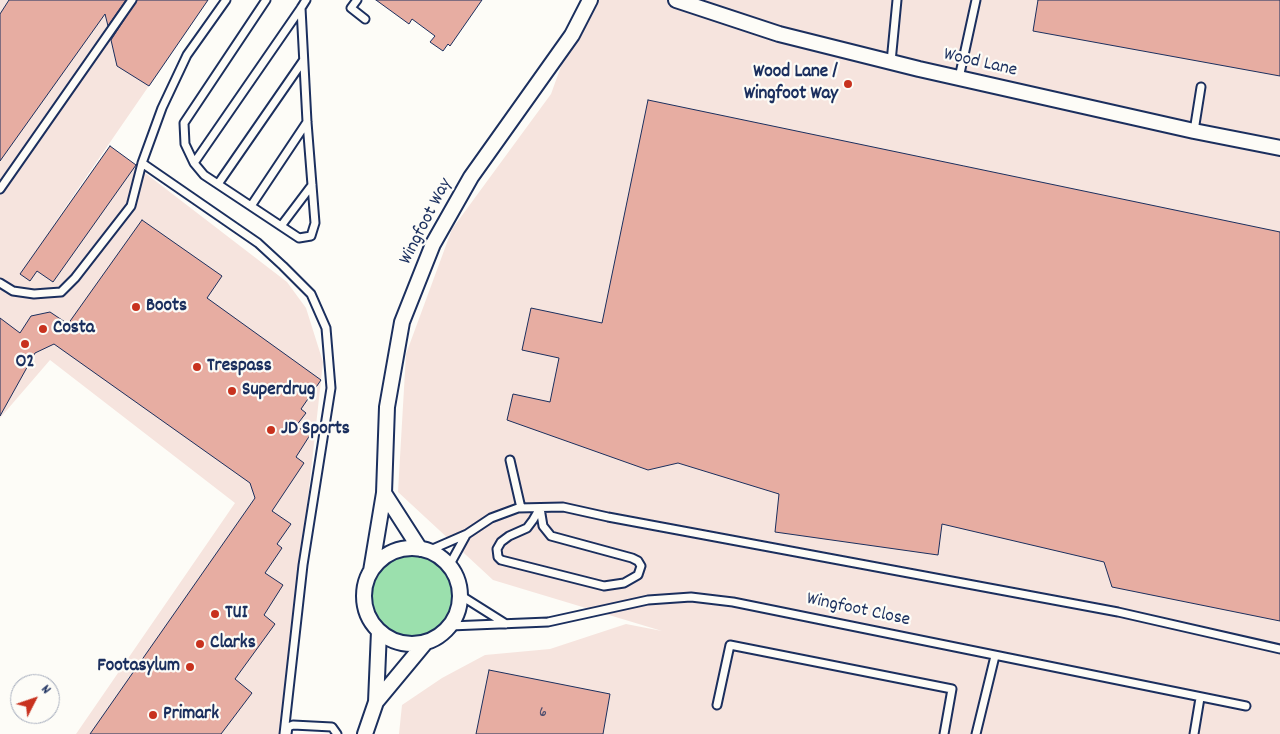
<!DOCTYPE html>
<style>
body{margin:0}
#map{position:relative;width:1280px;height:734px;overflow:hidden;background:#fdfcf7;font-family:Dekko,sans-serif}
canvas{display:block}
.north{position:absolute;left:10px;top:674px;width:50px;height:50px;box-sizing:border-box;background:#fdfcf7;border:1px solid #a3aaba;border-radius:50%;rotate:49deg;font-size:14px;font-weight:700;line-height:20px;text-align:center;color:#1b2f5e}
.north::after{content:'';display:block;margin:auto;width:18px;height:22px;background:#c8321e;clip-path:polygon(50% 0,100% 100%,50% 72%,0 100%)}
</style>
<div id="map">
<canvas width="1280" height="734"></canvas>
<div class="north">N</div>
</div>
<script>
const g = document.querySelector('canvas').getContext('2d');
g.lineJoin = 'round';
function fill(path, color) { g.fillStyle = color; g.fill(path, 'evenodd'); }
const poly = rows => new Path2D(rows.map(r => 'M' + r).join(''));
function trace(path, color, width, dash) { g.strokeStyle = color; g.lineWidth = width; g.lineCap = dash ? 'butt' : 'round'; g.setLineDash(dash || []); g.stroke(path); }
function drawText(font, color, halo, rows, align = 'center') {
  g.font = font + ' Dekko,sans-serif'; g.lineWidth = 4.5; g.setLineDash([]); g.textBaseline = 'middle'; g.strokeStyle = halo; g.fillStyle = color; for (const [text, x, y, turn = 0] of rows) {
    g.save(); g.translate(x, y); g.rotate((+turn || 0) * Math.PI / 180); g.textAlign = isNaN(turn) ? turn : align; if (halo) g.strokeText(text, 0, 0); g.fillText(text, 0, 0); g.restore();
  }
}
const built = poly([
 [0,0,208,0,49,231,110,146,287,282,306,308,323,362,282,734,76,734,235,503,50,360,0,418],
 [585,0,1280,0,1280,734,399,734,402,705,442,678,485,655,550,649,626,624,662,631,493,580,398,492,406,354,452,229,551,94]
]);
const green = poly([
 '372 596a41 41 0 1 1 82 0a41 41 0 1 1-82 0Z'
]);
const building = poly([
 [9,0,126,0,108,26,105,14,0,161,0,14,9,0],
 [137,0,208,0,149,86,117,66,111,40,137,0],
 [376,0,482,0,450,46,448,44,443,51,430,42,435,36,412,19,409,24,376,0],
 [1038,0,1280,0,1280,76,1033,31,1038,0],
 [648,100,1280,232,1280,621,1112,587,1104,562,942,524,938,555,775,532,779,494,678,463,648,470,507,420,513,394,550,402,559,358,522,350,531,308,602,323,648,100],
 [110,146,136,165,53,282,37,271,30,281,20,274,110,146],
 [142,220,222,276,207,298,321,380,301,409,306,413,296,426,310,435,296,457,304,463,272,511,291,524,277,544,282,548,265,573,283,585,264,615,275,624,235,679,252,693,221,734,90,734,255,498,250,483,54,344,35,353,0,416,0,318,20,333,31,316,50,312,68,324,142,220],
 [489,670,610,694,603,734,476,734,489,670]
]);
const service = poly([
 [357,0,351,8,365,19],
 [301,8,307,122,315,223,311,236,299,238,204,175,194,163,301,8,306,0],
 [891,62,897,0],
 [959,78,976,0],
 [1194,131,1201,87],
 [142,163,258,243,283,266,311,294,326,328,331,388,303,565,284,734],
 [194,163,185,144,184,123,266,0],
 [218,184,303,61],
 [0,189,132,0],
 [251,206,307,122],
 [281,226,312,185],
 [0,283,13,291,34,294,47,293,61,292,75,278,131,206,142,163,162,108,187,55,226,0],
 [510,460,521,508],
 [540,508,543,526,551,536,632,558,638,561,641,566,638,575,624,583,604,586,501,560,498,557,497,549,501,542,509,536,527,528,533,520,540,508],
 [428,551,467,534,491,518,518,508,563,507,608,517,1118,612,1280,649],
 [449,566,466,535],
 [460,595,506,624],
 [450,626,548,622,648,600,691,597,733,602,1246,706],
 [717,705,730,645,952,689,944,734],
 [287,734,288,727,293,725,332,727,337,734],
 [976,734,995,656],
 [1194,734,1200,698]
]);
const minor = poly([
 [676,0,779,34,919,69,1194,131,1280,148],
 [384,493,420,549],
 '364 596a48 48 0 1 1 96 0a48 48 0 1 1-96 0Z',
 [371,571,384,493,387,407,402,322,433,244,471,177,572,35,590,0],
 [376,702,379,631],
 [365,734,376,702,425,643]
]);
const markers = [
 [848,84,5,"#c8321e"],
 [136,307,5,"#c8321e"],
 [43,329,5,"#c8321e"],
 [25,344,5,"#c8321e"],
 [197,367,5,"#c8321e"],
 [232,391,5,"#c8321e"],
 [271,430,5,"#c8321e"],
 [215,614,5,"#c8321e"],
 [200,644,5,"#c8321e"],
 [190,667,5,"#c8321e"],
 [153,715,5,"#c8321e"]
];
const numberNames = [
 ["6",543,714]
];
const streetNames = [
 ["Wood Lane",980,64,13],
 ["Wingfoot Way",427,222,-63],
 ["Wingfoot Close",858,611,12]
];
const poiNames = [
 ["Wood Lane /",838,73,"right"],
 ["Wingfoot Way",838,95,"right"],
 ["Boots",146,307],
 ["Costa",53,329],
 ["O2",25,363,"center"],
 ["Trespass",207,367],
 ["Superdrug",242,391],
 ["JD Sports",281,430],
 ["TUI",225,614],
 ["Clarks",210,644],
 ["Footasylum",180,667,"right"],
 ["Primark",163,715]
];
fill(built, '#f6e4de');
fill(green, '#9be0ad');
fill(building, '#e7ada2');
trace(building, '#1b2f5e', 1);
trace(service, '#1b2f5e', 11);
trace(minor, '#1b2f5e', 18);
trace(service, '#fdfcf7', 7);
trace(minor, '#fdfcf7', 14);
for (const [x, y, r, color] of markers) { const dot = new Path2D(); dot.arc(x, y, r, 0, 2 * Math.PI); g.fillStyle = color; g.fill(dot); trace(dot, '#fdfcf7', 2); }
drawText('16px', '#4e4e6f', null, numberNames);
drawText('19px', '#1b2f5e', '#fdfcf7', streetNames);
drawText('bold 19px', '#1b2f5e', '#fdfcf7', poiNames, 'left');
</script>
